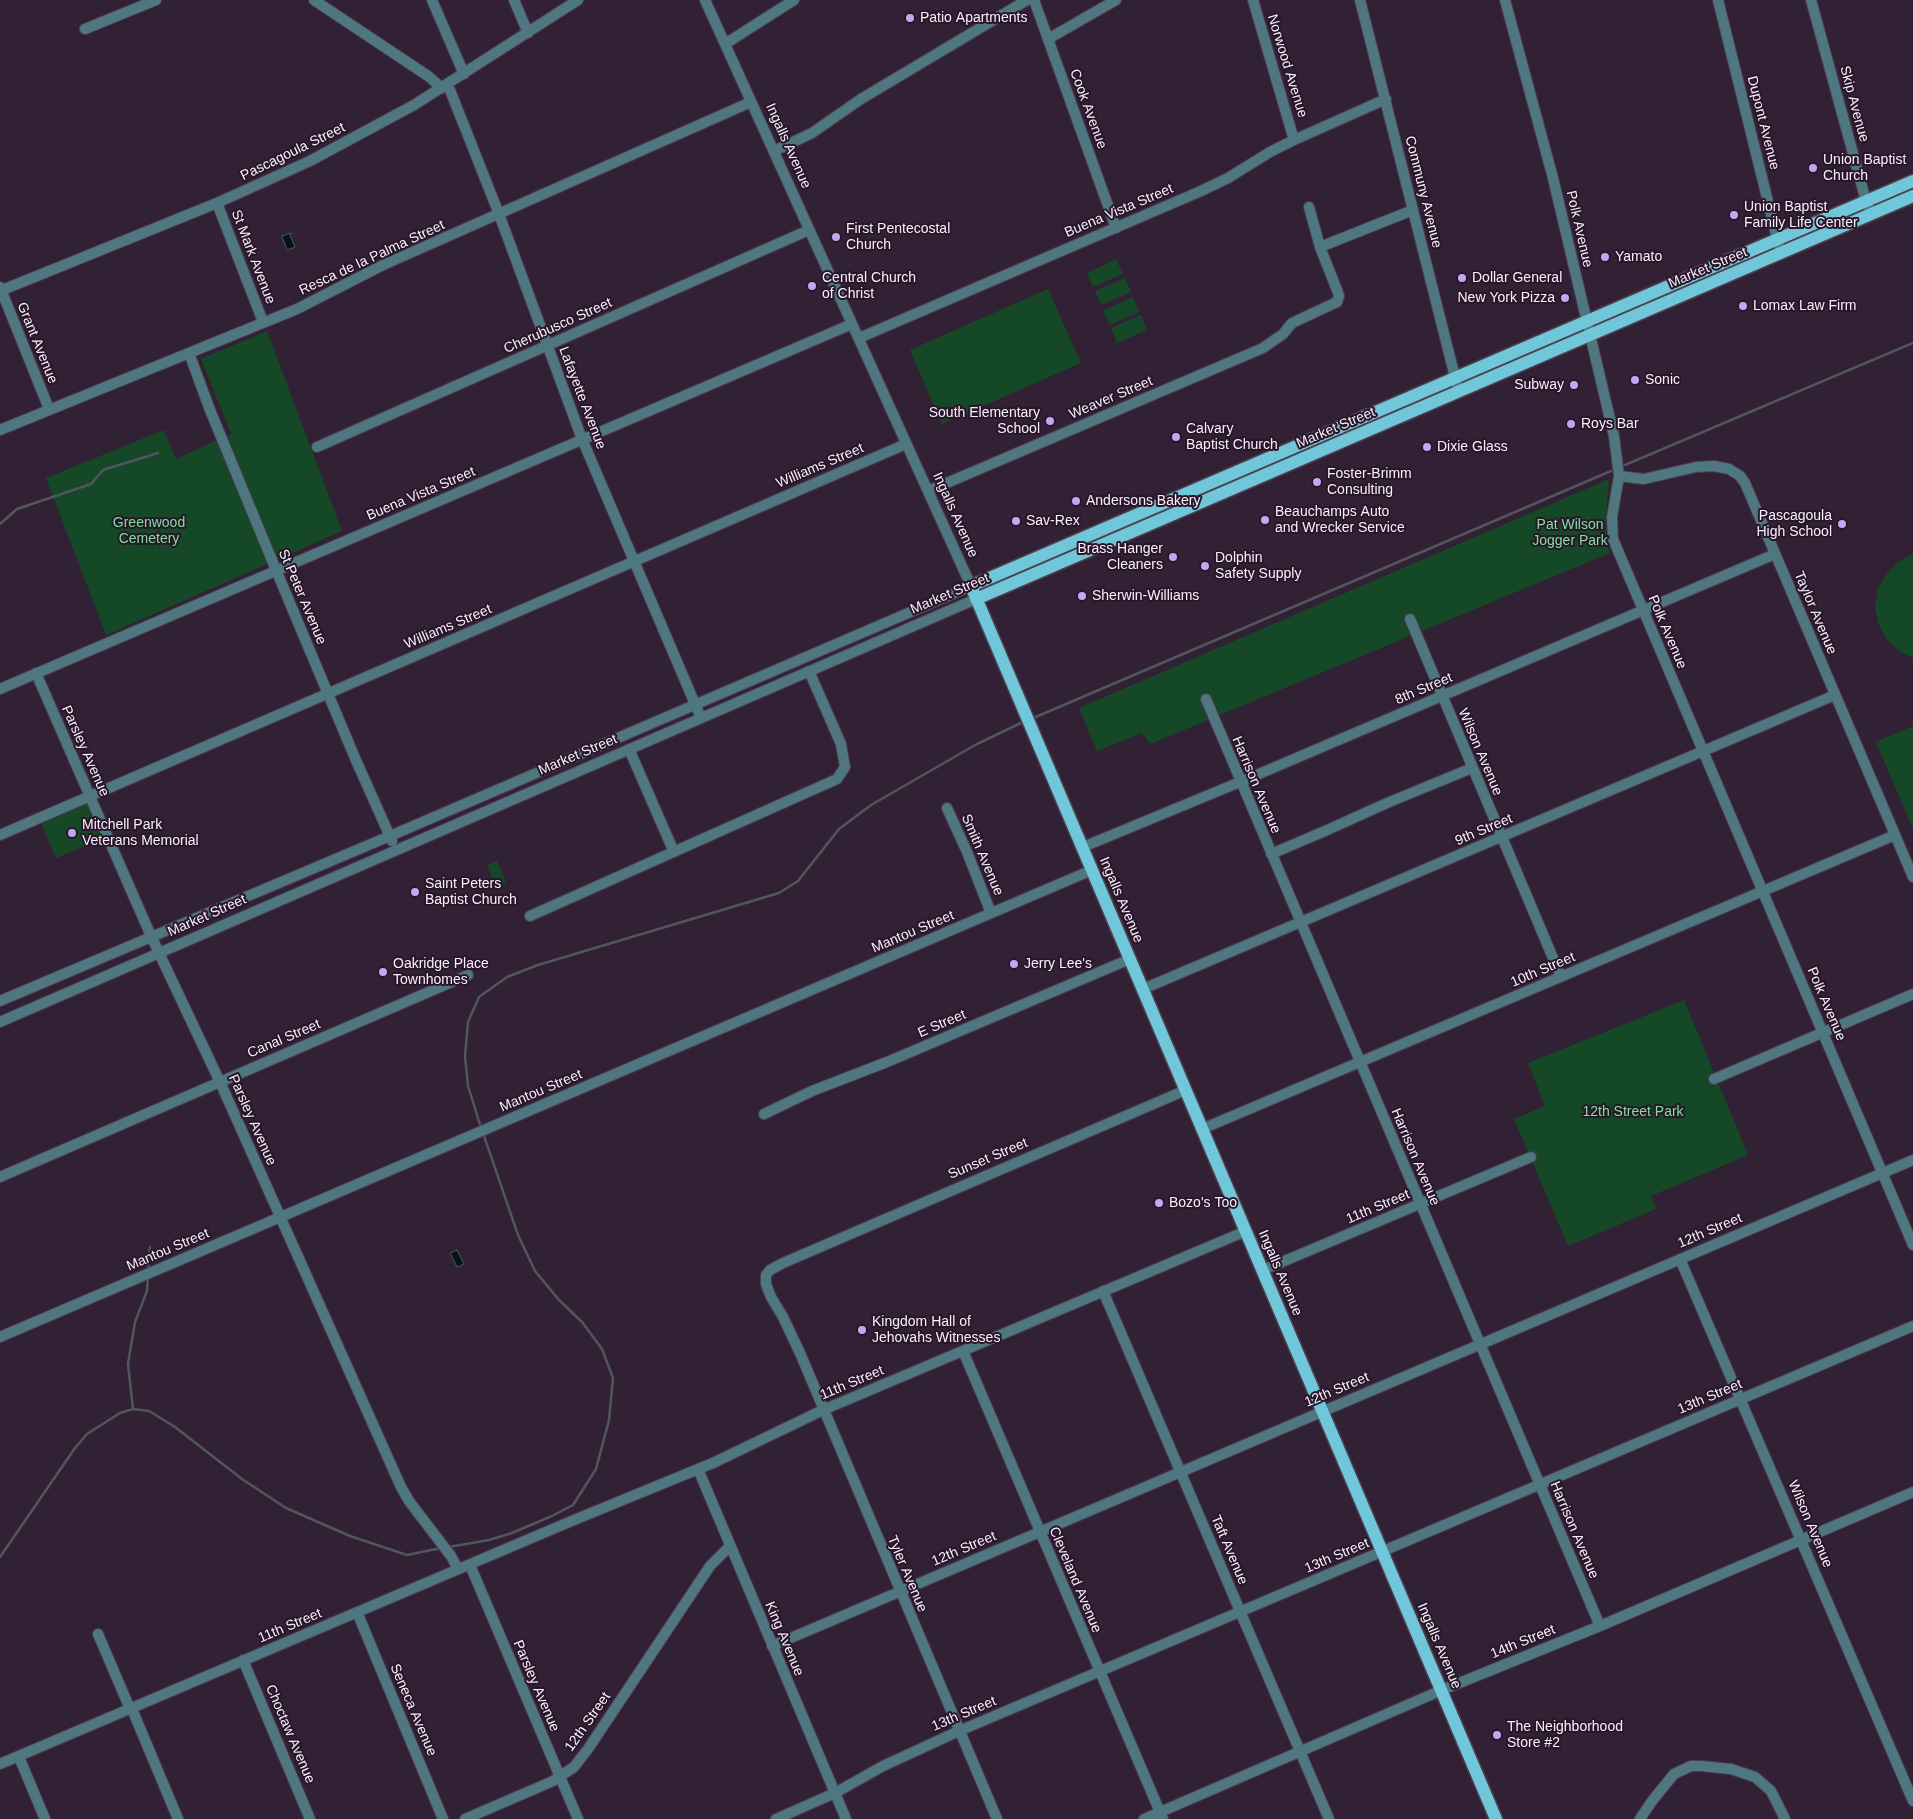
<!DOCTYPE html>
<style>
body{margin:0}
canvas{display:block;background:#322134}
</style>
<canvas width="1913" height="1819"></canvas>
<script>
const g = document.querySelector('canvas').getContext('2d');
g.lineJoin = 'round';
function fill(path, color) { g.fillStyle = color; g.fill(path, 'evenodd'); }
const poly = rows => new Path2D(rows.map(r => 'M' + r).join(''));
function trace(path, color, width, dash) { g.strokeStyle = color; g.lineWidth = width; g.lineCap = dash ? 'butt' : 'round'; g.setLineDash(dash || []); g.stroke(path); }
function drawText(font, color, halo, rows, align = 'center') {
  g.font = font + ' Helvetica,sans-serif'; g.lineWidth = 4; g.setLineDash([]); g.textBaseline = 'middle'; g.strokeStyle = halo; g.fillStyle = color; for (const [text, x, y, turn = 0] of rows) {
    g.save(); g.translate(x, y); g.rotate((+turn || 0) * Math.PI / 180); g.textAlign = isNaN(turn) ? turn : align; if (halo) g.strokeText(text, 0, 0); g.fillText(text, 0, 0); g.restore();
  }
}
const green = poly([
 [1116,259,1123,274,1093,287,1087,273],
 [1125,278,1131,292,1101,305,1095,291],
 [1048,289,1081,363,942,424,910,350],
 [1133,297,1139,312,1110,325,1103,311],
 [1141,315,1147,330,1117,343,1111,328],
 [267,331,342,531,106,635,46,478,164,430,176,459,231,434,201,359],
 [1609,479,1605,530,1610,553,1150,744,1142,733,1097,751,1079,708],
 [1913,554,1913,658,1899,651,1886,638,1879,625,1875,607,1878,588,1885,576,1898,562],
 [1913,726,1913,829,1876,742],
 [88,800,104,838,56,858,40,820],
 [497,861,506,882,496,887,487,865],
 [1684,1000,1748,1155,1651,1196,1656,1209,1568,1246,1514,1119,1545,1106,1528,1063]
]);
const water = poly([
 [291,233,290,235,295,247,287,250,282,236,291,233],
 [457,1250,464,1264,457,1267,450,1253,457,1250]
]);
const stream = poly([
 [1625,465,1913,343],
 [0,524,17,509,91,484,103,470,158,453],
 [1031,719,1611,471],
 [481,1128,468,1086,465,1056,468,1022,479,997,507,977,538,965,779,893,798,881,839,829,871,805,977,744,1023,722],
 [148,1271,150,1247],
 [133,1409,128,1364,135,1322,147,1291,148,1276],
 [449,1547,489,1540,512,1533,552,1516,573,1505,596,1469,609,1420,613,1378,602,1349,582,1322,559,1300,535,1271,518,1235,483,1133],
 [0,1557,75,1448,87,1434,120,1413,133,1409,149,1411,175,1427,242,1479,286,1508,350,1536,407,1555,441,1548]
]);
const minor = poly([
 [314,0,428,76,442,88],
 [432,0,464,74],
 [514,0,528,33],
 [1034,0,1116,228],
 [1253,0,1294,140],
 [1360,0,1457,385],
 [1505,0,1553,178,1614,436,1619,476,1612,517,1613,539,1913,1245],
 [1718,0,1779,246],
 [1811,0,1866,201,1872,214],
 [85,29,156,0],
 [1048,39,1116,0],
 [725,44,794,0],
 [448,85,499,214,582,439,701,718],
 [774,151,812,133,861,99,1027,0],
 [217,203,263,322],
 [1320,247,1413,210],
 [0,287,49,409],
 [0,291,217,203,310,161,414,105,578,0],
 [859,338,1201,191,1228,178,1270,152,1294,140,1386,99],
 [189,353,210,410,276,570,355,758,392,841],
 [0,430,297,309,383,265,751,102],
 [317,447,809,230],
 [1619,476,1644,479,1696,467,1714,466,1729,469,1740,476,1745,483,1913,877],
 [928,491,1263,348,1283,334,1292,323,1337,302,1339,296,1337,290,1320,247,1309,207],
 [1410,619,1561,977],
 [36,673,151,936,220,1082,401,1487,409,1501,451,1556,458,1569],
 [0,689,852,324],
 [1206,699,1600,1626],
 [629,749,674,852],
 [947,808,967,852,991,913],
 [0,835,906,444],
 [1083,847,1240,782,1775,554],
 [1271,854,1325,831,1387,803,1472,768],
 [530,916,837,779,845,767,841,744,809,671],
 [1143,989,1835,695],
 [0,1001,390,836,971,586,705,0],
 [0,1022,976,599],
 [1714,1079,1913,994],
 [764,1114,812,1091,887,1062,1130,959],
 [1202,1129,1895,835],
 [0,1177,468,975],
 [1680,1259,1913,1801],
 [1263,1270,1531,1157],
 [1103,1291,1329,1819],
 [0,1337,1092,870],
 [963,1351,1163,1819],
 [698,1469,846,1819],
 [470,1565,578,1819],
 [357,1612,443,1819],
 [98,1634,130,1709],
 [772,1646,1913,1160],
 [243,1660,310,1819],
 [132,1709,178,1819],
 [19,1757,45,1819],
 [0,1764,574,1520,713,1463,823,1410,1246,1231],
 [465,1819,553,1781,574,1767,588,1749,710,1566,730,1546],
 [776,1819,835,1793,883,1766,959,1731,1913,1326],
 [997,1819,800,1353,783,1317,771,1297,766,1284,766,1275,770,1270,783,1263,1186,1090],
 [1144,1819,1442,1690,1600,1626,1913,1492],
 [1640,1819,1652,1801,1674,1774,1691,1766,1701,1766,1731,1769,1755,1777,1771,1791,1785,1819]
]);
const major = poly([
 [976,599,1913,196],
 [1496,1819,971,586,1913,181]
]);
const markers = [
 [910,18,5,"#c3a7f2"],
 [1813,168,5,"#c3a7f2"],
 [1734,215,5,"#c3a7f2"],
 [836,237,5,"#c3a7f2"],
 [1605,257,5,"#c3a7f2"],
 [1462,278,5,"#c3a7f2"],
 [812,286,5,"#c3a7f2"],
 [1565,298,5,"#c3a7f2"],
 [1743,306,5,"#c3a7f2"],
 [1635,380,5,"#c3a7f2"],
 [1574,385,5,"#c3a7f2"],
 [1050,421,5,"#c3a7f2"],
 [1571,424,5,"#c3a7f2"],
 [1176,437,5,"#c3a7f2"],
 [1427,447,5,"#c3a7f2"],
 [1317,482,5,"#c3a7f2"],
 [1076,501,5,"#c3a7f2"],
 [1265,520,5,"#c3a7f2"],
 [1016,521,5,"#c3a7f2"],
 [1842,524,5,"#c3a7f2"],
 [1173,557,5,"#c3a7f2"],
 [1205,566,5,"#c3a7f2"],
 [1082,596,5,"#c3a7f2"],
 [72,833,5,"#c3a7f2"],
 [415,892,5,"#c3a7f2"],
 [1014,964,5,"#c3a7f2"],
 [383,972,5,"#c3a7f2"],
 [1159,1203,5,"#c3a7f2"],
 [862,1330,5,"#c3a7f2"],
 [1497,1735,5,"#c3a7f2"]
];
const poiNames = [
 ["Patio Apartments",920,18],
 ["Union Baptist",1823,160],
 ["Church",1823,176],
 ["Union Baptist",1744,207],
 ["Family Life Center",1744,223],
 ["First Pentecostal",846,229],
 ["Church",846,245],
 ["Yamato",1615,257],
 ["Central Church",822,278],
 ["of Christ",822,294],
 ["Dollar General",1472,278],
 ["New York Pizza",1555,298,"right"],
 ["Lomax Law Firm",1753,306],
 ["Sonic",1645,380],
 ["Subway",1564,385,"right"],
 ["South Elementary",1040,413,"right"],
 ["School",1040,429,"right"],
 ["Roys Bar",1581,424],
 ["Calvary",1186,429],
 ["Baptist Church",1186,445],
 ["Dixie Glass",1437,447],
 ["Foster-Brimm",1327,474],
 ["Consulting",1327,490],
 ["Andersons Bakery",1086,501],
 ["Beauchamps Auto",1275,512],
 ["and Wrecker Service",1275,528],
 ["Pascagoula",1832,516,"right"],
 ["High School",1832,532,"right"],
 ["Sav-Rex",1026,521],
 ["Brass Hanger",1163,549,"right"],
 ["Cleaners",1163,565,"right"],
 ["Dolphin",1215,558],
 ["Safety Supply",1215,574],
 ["Sherwin-Williams",1092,596],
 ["Mitchell Park",82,825],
 ["Veterans Memorial",82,841],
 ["Saint Peters",425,884],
 ["Baptist Church",425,900],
 ["Oakridge Place",393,964],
 ["Townhomes",393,980],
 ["Jerry Lee's",1024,964],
 ["Bozo's Too",1169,1203],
 ["Kingdom Hall of",872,1322],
 ["Jehovahs Witnesses",872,1338],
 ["The Neighborhood",1507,1727],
 ["Store #2",1507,1743]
];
const streetNames = [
 ["Norwood Avenue",1287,66,73],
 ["Skip Avenue",1854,104,75],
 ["Cook Avenue",1088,109,70],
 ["Dupont Avenue",1763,123,76],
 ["Ingalls Avenue",788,146,66],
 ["Pascagoula Street",293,152,-26],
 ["Communy Avenue",1423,192,76],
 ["Buena Vista Street",1119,211,-23],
 ["Polk Avenue",1579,229,77],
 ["St Mark Avenue",253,257,69],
 ["Resca de la Palma Street",372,258,-25],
 ["Market Street",1708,268,-23],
 ["Cherubusco Street",558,326,-24],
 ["Grant Avenue",37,343,68],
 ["Lafayette Avenue",582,398,69],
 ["Weaver Street",1111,398,-23],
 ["Market Street",1336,428,-23],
 ["Williams Street",820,466,-23],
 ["Buena Vista Street",421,494,-23],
 ["Ingalls Avenue",955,515,66],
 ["Market Street",950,594,-23],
 ["St Peter Avenue",302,597,67],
 ["Taylor Avenue",1815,613,67],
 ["Williams Street",448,627,-23],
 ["Polk Avenue",1667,632,67],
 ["8th Street",1424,689,-23],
 ["Parsley Avenue",85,751,66],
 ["Wilson Avenue",1480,752,67],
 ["Market Street",578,755,-23],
 ["Harrison Avenue",1256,785,67],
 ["9th Street",1484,830,-23],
 ["Smith Avenue",982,855,67],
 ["Ingalls Avenue",1121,900,67],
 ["Market Street",207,916,-24],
 ["Mantou Street",913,932,-23],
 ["10th Street",1543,970,-23],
 ["Polk Avenue",1826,1004,67],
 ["E Street",942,1024,-23],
 ["Canal Street",284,1039,-23],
 ["Mantou Street",541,1091,-23],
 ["Parsley Avenue",252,1120,66],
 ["Harrison Avenue",1415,1157,67],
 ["Sunset Street",988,1159,-23],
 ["11th Street",1378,1207,-23],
 ["12th Street",1710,1231,-23],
 ["Mantou Street",168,1250,-23],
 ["Ingalls Avenue",1280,1273,67],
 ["11th Street",852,1383,-23],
 ["12th Street",1337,1390,-23],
 ["13th Street",1710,1397,-23],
 ["Wilson Avenue",1810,1524,67],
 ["Harrison Avenue",1574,1530,67],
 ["12th Street",964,1549,-23],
 ["Taft Avenue",1229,1550,67],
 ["13th Street",1337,1556,-23],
 ["Tyler Avenue",907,1574,67],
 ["Cleveland Avenue",1075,1580,67],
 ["11th Street",290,1626,-23],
 ["King Avenue",784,1639,67],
 ["14th Street",1523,1642,-22],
 ["Ingalls Avenue",1439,1646,67],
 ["Parsley Avenue",536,1686,67],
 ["Seneca Avenue",413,1710,67],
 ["13th Street",964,1714,-23],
 ["12th Street",588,1722,-55],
 ["Choctaw Avenue",290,1734,67]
];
const parkNames = [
 ["Greenwood",149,523],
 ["Cemetery",149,539],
 ["Pat Wilson",1570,525],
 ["Jogger Park",1570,541],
 ["12th Street Park",1633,1112]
];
fill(green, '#144826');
fill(water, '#061417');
trace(water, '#50565c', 1);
trace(stream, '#50565c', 2.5);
trace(minor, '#4e3e50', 12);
trace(major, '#4e3e50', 15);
trace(minor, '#4f7780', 10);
trace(major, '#70c7d9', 12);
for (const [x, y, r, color] of markers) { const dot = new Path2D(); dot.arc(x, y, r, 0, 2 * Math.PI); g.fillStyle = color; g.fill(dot); trace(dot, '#28172a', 2); }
drawText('14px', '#fbeffc', '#28172a', poiNames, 'left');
drawText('14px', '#fbeffc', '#28172a', streetNames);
drawText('14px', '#82e09a', '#28172a', parkNames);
</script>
